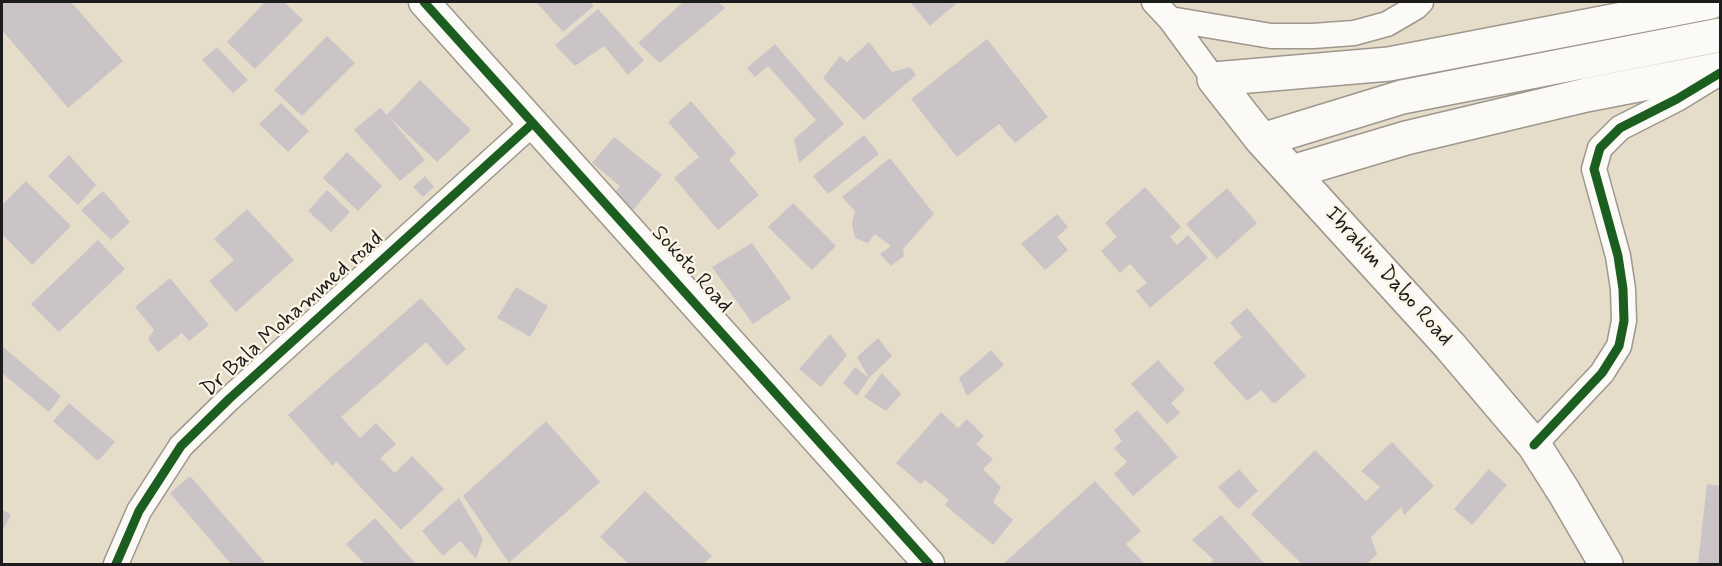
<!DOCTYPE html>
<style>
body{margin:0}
#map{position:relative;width:1722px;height:566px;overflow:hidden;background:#e6dcca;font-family:Mynerve,sans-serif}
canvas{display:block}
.frame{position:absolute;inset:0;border:3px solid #1c1c1c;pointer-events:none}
</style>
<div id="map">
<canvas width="1722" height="566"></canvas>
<div class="frame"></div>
</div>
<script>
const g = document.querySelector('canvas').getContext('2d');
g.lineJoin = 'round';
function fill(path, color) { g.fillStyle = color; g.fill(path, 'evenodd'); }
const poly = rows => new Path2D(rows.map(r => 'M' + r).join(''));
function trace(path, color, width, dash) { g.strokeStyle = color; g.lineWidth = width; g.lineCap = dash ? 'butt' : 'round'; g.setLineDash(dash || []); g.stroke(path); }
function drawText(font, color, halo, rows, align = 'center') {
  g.font = font + ' Mynerve,sans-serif'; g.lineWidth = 4.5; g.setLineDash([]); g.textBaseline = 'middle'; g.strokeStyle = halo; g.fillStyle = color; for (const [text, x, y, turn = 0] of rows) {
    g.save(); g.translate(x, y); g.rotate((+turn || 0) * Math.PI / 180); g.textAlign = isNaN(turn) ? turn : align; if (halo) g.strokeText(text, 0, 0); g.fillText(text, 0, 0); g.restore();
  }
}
const building = poly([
 [2,2,71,2,123,61,68,108,2,30],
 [265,2,284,2,303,20,255,69,227,42],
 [539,2,590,2,594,6,563,32,537,3],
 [683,2,718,2,725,8,660,63,638,43],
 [910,2,958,2,930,26],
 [598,9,644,60,628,75,604,46,575,66,555,45],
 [327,36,355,63,302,116,274,90],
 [987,39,1048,117,1015,143,999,124,957,157,911,99],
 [869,42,892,72,910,67,916,75,864,120,823,78,840,56,847,62],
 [775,44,844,124,799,163,794,139,816,120,768,66,755,77,747,68],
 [217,47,248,80,233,93,202,60],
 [420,80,471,130,437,162,389,117,425,160,400,181,354,130,380,108,387,115],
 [691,101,736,153,729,160,759,195,718,230,674,178,699,157,668,122],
 [281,103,309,131,288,152,259,124],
 [864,135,879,154,828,194,813,176],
 [614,137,662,175,630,214,610,198,620,186,592,163],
 [347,152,382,186,358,211,323,178],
 [69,155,96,185,78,205,48,176],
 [890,158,934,214,903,249,904,256,891,266,880,254,891,246,875,234,868,243,855,238,852,224,855,211,842,197],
 [425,176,434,187,423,197,413,187],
 [26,181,71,226,32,265,2,234,2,205],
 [1145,187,1181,227,1170,237,1177,245,1188,235,1208,258,1150,308,1136,291,1147,283,1130,264,1120,273,1101,251,1117,237,1105,223],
 [1227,188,1257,223,1217,259,1186,224],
 [327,190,350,212,331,232,308,211],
 [103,191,130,222,111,240,81,210],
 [793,203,836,246,812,270,768,227],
 [247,209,294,260,236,312,209,281,234,260,214,239],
 [1057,214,1068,227,1057,237,1068,250,1045,270,1021,244],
 [98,240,125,269,59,332,31,304],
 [752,243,791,298,753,324,712,267],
 [170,278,209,325,189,341,182,333,158,352,148,339,154,330,135,307],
 [516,287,548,306,530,337,497,318],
 [421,298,466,349,447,366,426,342,341,417,360,438,376,423,396,444,380,458,395,473,412,456,444,489,401,530,336,461,333,466,288,415],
 [1247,308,1306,376,1274,404,1261,390,1247,401,1213,363,1242,337,1230,323],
 [830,334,847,355,821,387,799,369],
 [878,338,892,356,869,378,857,396,843,383,855,367,869,378,857,357],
 [2,346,61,396,49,412,2,373],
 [991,350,1004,365,967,396,959,378],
 [1158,360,1185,390,1171,403,1180,413,1167,424,1131,384],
 [882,373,901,394,886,411,864,397],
 [69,403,115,442,98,461,53,421],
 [1137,410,1178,457,1133,496,1114,474,1127,462,1114,448,1122,441,1114,430],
 [941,412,958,428,967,419,984,436,976,444,993,459,983,469,1001,487,993,502,1013,520,993,545,945,505,949,500,925,480,921,484,896,463],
 [546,421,600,482,509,563,463,496],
 [1392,442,1434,486,1404,515,1401,507,1371,537,1377,554,1367,564,1302,564,1251,514,1315,450,1366,501,1380,487,1361,471],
 [1239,469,1258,491,1238,509,1218,487],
 [1489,469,1507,485,1472,525,1454,509],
 [190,476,266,564,231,564,170,493],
 [1095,481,1141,531,1126,544,1145,564,1003,564],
 [1707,484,1720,486,1720,564,1698,564],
 [645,491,712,556,703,564,629,564,600,537],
 [459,498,483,539,476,559,460,541,443,556,422,531],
 [2,509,11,515,2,531],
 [1221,515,1265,564,1209,564,1214,560,1192,540],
 [375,518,416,564,365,564,346,544]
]);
const minor = poly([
 [1154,2,1170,19,1214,79],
 [1170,19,1271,36,1313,36,1354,33,1387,24,1416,7,1421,2],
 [1534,445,1602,373,1619,346,1624,321,1623,289,1618,256,1594,169,1600,148,1620,128,1677,99,1716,75],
 [116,564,139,511,181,446,229,399,533,123]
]);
const tertiary = poly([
 [424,2,929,564]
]);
const secondary = poly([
 [1214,79,1262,140,1450,346,1534,445,1564,492,1606,564],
 [1214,79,1389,64,1711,2],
 [1262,140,1402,97,1720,35],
 [1292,172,1406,138,1586,95,1720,69]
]);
const trunk = poly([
 [1653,2,1663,11]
]);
const cycleway = poly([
 [424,2,929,564],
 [1534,445,1602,373,1619,346,1624,321,1623,289,1618,256,1594,169,1600,148,1620,128,1677,99,1720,73],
 [116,564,139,511,181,446,229,399,533,123]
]);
const streetNames = [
 ["Sokoto Road",691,270,48],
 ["Ibrahim Dabo Road",1388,277,48],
 ["Dr Bala Mohammed road",293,315,-42]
];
fill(building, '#cac4c7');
trace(minor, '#9d978d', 27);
trace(tertiary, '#9d978d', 33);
trace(secondary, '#9d978d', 36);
trace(trunk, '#9d978d', 36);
trace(minor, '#fbfaf7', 24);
trace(tertiary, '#fbfaf7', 30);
trace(secondary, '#fbfaf7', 33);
trace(trunk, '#fbfaf7', 33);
trace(cycleway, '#1b5e20', 9);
drawText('22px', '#1c1c1c', '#fcf5e5', streetNames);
</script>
